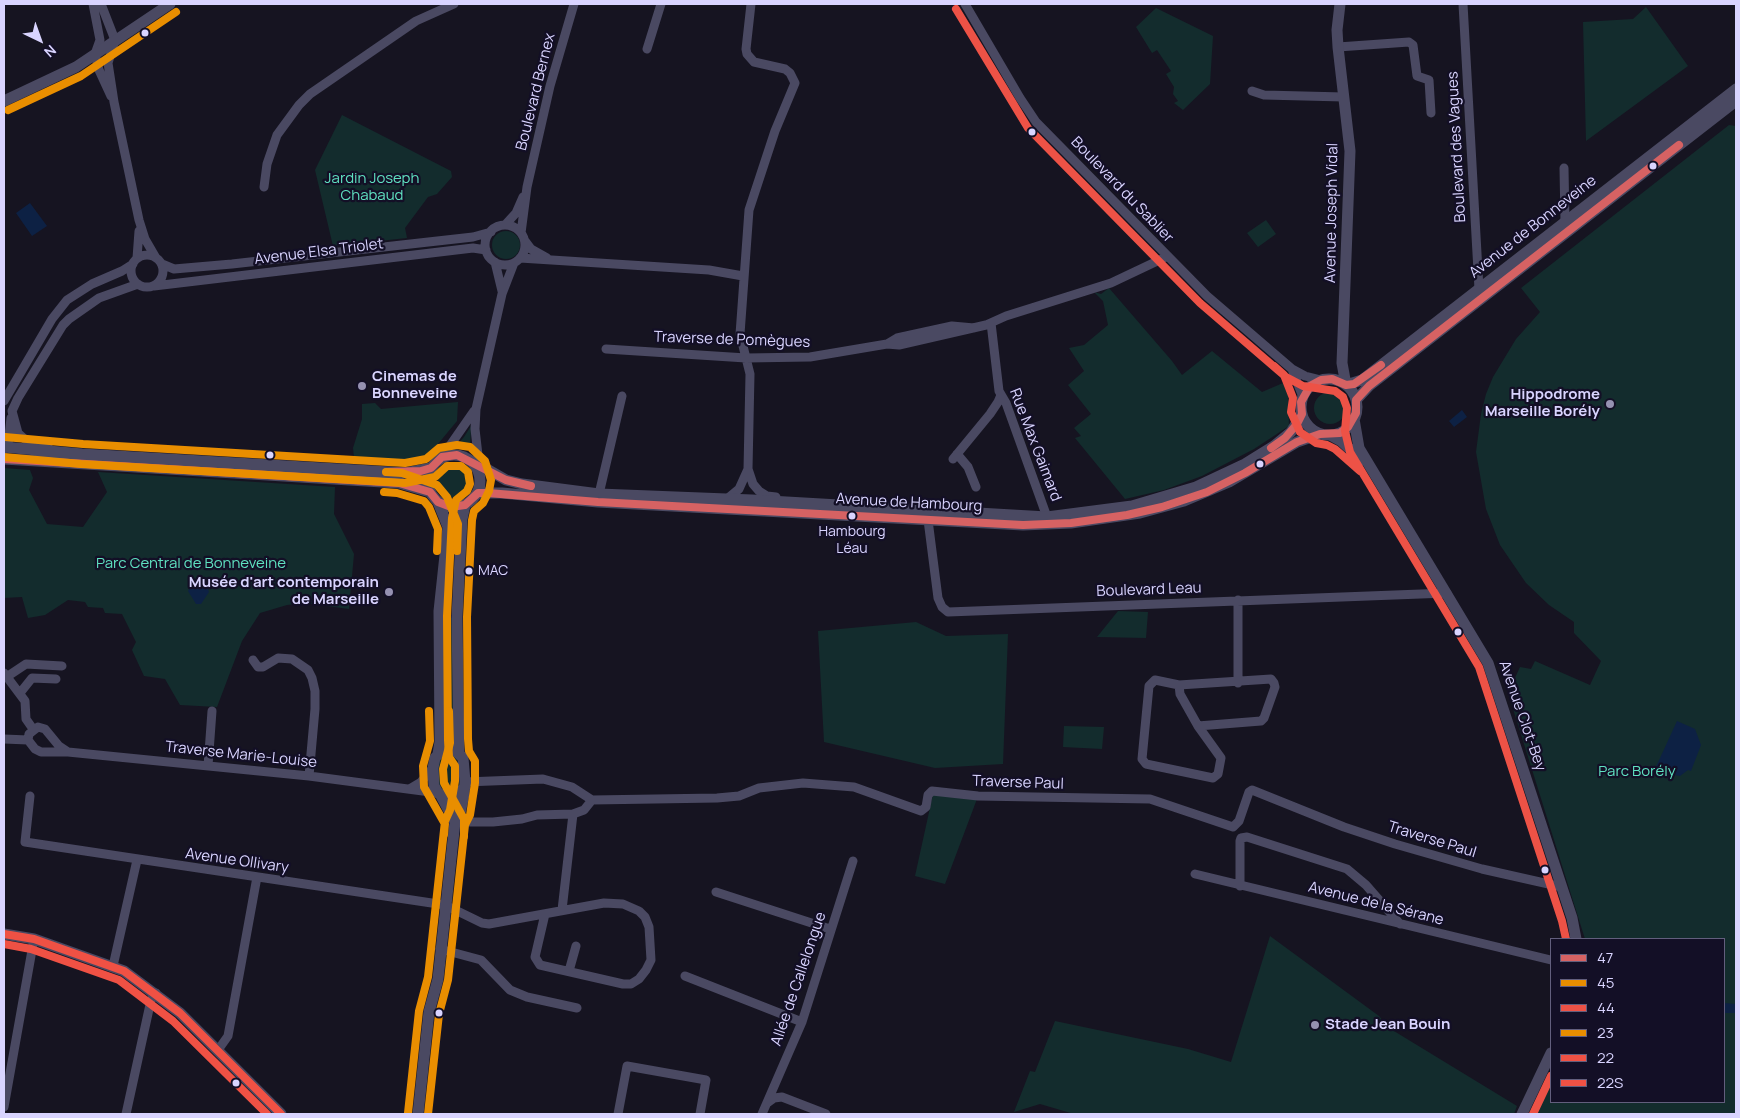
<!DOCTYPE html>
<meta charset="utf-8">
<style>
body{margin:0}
#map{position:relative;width:1740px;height:1118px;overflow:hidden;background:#161421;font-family:Manrope,sans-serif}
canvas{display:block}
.frame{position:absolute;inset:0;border:5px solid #d9d4ff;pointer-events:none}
.legend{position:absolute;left:1550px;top:938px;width:175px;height:165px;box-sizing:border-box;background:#130f26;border:1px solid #625e7d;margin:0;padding:6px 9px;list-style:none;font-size:15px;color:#d9d4ff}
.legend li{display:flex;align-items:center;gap:10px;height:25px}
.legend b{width:25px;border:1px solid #625e7d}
.north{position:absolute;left:15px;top:15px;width:50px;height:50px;-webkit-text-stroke:4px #130f26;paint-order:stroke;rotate:138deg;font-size:14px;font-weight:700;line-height:20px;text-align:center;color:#d9d4ff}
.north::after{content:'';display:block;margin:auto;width:18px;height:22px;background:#d9d4ff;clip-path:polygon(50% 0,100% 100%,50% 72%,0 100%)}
</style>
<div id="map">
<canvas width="1740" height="1118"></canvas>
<div class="frame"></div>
<ul class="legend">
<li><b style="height:6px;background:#d66263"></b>47</li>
<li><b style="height:6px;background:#e98e00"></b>45</li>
<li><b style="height:6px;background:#ed5246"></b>44</li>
<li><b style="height:6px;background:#e98e00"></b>23</li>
<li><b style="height:6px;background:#ef5144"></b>22</li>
<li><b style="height:6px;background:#ef5144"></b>22S</li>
</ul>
<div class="north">N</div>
</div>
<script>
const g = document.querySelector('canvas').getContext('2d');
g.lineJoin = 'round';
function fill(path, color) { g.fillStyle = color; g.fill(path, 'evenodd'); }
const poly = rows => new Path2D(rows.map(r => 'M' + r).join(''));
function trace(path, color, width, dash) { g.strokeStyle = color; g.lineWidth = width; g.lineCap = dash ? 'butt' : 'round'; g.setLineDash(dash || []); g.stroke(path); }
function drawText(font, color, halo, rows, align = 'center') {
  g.font = font + ' Manrope,sans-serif'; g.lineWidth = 4.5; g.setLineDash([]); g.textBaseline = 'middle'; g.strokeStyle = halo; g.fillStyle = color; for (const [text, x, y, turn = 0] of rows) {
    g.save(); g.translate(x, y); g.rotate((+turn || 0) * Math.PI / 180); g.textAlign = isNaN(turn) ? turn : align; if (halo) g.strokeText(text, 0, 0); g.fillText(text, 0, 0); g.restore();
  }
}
const green = poly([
 [1646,7,1688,66,1586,141,1583,22,1633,19],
 [1156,8,1213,36,1210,84,1183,110,1174,103,1178,101,1173,94,1174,87,1166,74,1171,71,1157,50,1152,53,1136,27],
 [342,115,451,171,452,177,437,194,428,197,405,228,407,238,333,246,315,170],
 [1729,125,1736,126,1736,1114,1531,1114,1551,1071,1551,1102,1724,1102,1724,939,1585,939,1508,693,1520,667,1531,669,1535,661,1590,685,1601,661,1574,633,1574,622,1549,605,1526,583,1500,545,1486,509,1476,452,1481,414,1486,394,1493,377,1516,339,1540,312,1521,288],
 [1266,220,1276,234,1258,247,1247,233],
 '492 245a14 14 0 1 1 28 0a14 14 0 1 1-28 0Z',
 [1109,288,1172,361,1182,375,1212,351,1262,392,1283,383,1288,395,1289,426,1254,449,1202,476,1164,490,1125,499,1075,438,1081,436,1074,428,1091,414,1068,385,1084,371,1069,348,1084,345,1108,325,1103,301,1094,292,1101,294],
 '1314 408a16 16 0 1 1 32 0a16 16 0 1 1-32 0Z',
 [458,402,457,421,428,456,413,460,354,457,353,448,362,419,362,404,375,403,381,409],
 [471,426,470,450,456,446,464,437],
 '438 481a17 17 0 1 1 34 0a17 17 0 1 1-34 0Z',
 [4,468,30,470,33,478,29,490,47,524,83,527,107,492,98,472,335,487,334,514,354,554,349,609,304,603,287,605,260,613,242,641,217,707,180,705,165,679,144,676,132,650,136,642,122,614,105,613,103,608,88,607,85,602,68,600,45,615,28,618,22,597,4,598],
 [1118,611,1148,612,1146,638,1097,637],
 [443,617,455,618,456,744,453,746,444,746],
 [916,622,946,636,1008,634,1003,764,935,768,824,742,818,631],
 [1064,726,1104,727,1102,749,1063,747],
 [446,754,457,757,460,785,452,793,440,789,437,773,438,761],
 [933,794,977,799,945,884,915,876],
 [1270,936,1379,1016,1389,1028,1517,1106,1514,1114,1074,1114,1040,1104,1014,1112,1030,1071,1035,1072,1055,1021,1188,1049,1231,1062]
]);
const water = poly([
 [30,203,47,226,32,236,16,213],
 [1462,410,1467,417,1454,427,1449,421],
 [191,586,207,587,209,592,201,604,196,604,188,591],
 [1677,721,1695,729,1701,745,1691,771,1688,770,1680,776,1674,775,1673,778,1655,769],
 [1724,1003,1736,1004,1736,1013,1724,1013]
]);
const minor = poly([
 [93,4,100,40,95,54,99,70,111,96],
 [101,4,115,40,108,63,114,102,139,220,145,239,156,258],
 [965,4,1020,98,1036,122,1207,296,1292,369,1305,376,1321,380],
 [1463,4,1479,289],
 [1338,47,1409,42,1413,45,1417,76,1429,80,1431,113],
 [647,49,661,4],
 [1252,91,1264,95,1344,97],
 [1564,168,1565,222],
 [264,187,267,164,277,135,299,105,310,94,416,21,454,4],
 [505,225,516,213,523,197],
 '485 245a20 20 0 1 1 40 0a20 20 0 1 1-40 0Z',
 [521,233,527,187,550,86,574,4],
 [525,241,531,249,547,258],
 '131 271a16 16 0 1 1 32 0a16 16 0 1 1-32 0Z',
 [137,258,139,231],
 [520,258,709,270,743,276],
 [495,262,502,291],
 [162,264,174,269,232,264,473,237,491,232],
 [154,286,473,248,486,250],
 [991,323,999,391,1006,403,1047,517],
 [887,344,899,345,986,325,1006,316,1111,283,1168,256],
 [606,349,746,358,810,357,887,344,897,338,952,326,974,328],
 [1292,369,1303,397],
 [4,401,52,319,67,300,92,284,122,271,133,264],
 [48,446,29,443,18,433,12,411,18,398,63,325,69,319,99,298,138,284],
 [4,449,8,444,11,418],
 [957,454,968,467,976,487],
 [442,457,474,411],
 [953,459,990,414,998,402,1001,395],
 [476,466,478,455,475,429,476,409,502,294,514,263],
 [748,469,753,484,759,491,767,496,776,497],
 [599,494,622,396],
 [727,499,739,489,748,469,750,374,740,334,749,210,775,131,795,83,790,73,785,69,754,62,747,54,746,49,751,4],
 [928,520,938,598,942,607,948,612,1447,593],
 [1238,600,1238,683],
 [253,660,258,667,263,667,278,658,292,659,308,670,312,678,315,691,315,709,309,776],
 [4,673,25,701,26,719,33,729],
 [8,676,26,664,62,666],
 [1179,685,1155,680,1149,686,1142,759,1146,764,1213,778,1218,774,1221,758,1198,726,1180,694,1179,685,1271,679,1274,683,1275,687,1264,718,1261,721,1198,726],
 [20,693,32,678,56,679],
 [4,739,28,740],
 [68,752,41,752,35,749,28,740,29,734,38,727,45,729,59,746,68,752,309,776,438,793],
 [208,766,212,711],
 [465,782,543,779,572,787,592,800],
 [411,788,421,782,433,768],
 [30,796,25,842,445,905,482,923,489,924,604,903,623,904,639,911,645,917,649,927,651,960,646,970,639,979,631,984,623,984,540,965,535,957,545,914],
 [592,800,717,798,739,796,759,788,803,783,854,787,921,811,926,807,928,795,932,791,978,796,1150,799,1233,827,1239,821,1249,792,1252,790,1344,827,1395,844,1482,869,1562,887],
 [455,822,493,822,522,819,537,815,573,814,584,810,592,800],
 [1195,874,1551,960],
 [1240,886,1240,841,1241,838,1247,837,1347,869,1366,885,1400,924],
 [716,892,830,929],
 [562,910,573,814],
 [440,949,481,960,510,990,527,997,577,1008],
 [113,966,137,860],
 [569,971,576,946],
 [685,976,802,1022],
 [218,1050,228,1036,257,877],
 [767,1103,774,1098,782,1097,826,1114],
 [4,1107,34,939],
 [126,1114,151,1000,156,993],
 [618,1114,627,1066,706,1080,700,1114],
 [762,1114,802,1022,853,861]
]);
const tertiary = poly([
 [1340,4,1337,30,1338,47,1350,151,1342,363,1346,385],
 [4,101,76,67,170,4],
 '1301 407a28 28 0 1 1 56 0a28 28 0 1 1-56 0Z',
 [1346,385,1362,380,1736,89],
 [1356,400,1369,386,1736,101],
 [1354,419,1359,448,1488,663,1572,918,1576,939],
 [1330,435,1341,441,1362,460],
 [4,447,82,454,406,473,431,468],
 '428 481a26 26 0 1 1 52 0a26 26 0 1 1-52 0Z',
 [4,459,399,483,430,492],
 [476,466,485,468,506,480,522,484,599,494,752,500,1047,517,1132,506,1196,487,1245,464,1274,446,1291,432,1302,414],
 [478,493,502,493,598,502,1023,525,1071,523,1140,513,1184,501,1229,482,1297,442,1320,434],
 [438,754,440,742,439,611,448,527,438,502],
 [459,754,457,617,462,519,465,505],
 [441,796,455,822],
 [4,934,34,939,124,971,180,1013,281,1114],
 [418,1114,429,1012,438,979,455,822,460,813,464,794,465,782,463,758,455,750,441,751,435,758,433,768,434,786,438,793,446,797,456,796,465,787],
 [1522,1114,1551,1053]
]);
const bus1 = poly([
 [1271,448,1285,438,1297,424,1302,414,1301,402,1310,386,1321,380,1332,379,1346,385,1354,384,1381,365],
 [4,459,399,483,430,492,438,502,451,507,465,505,478,493,488,493,598,502,1023,525,1071,523,1127,515,1162,507,1207,492,1245,473,1297,442,1320,434,1340,433,1348,427,1356,413,1356,400,1369,386,1679,145],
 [387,472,421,471,431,468,442,457,457,455,506,480,531,486]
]);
const bus2 = poly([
 [8,110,81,76,176,12],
 [4,457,81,464,405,483,435,477,447,466,461,466,468,472,470,484,467,491,456,500,452,518,447,616,448,740,449,757,455,766,455,781,450,810,445,821,428,977,419,1011,408,1113],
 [384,492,397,493,424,501,429,507,438,529,437,551],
 [429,711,430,741,423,766,424,787,445,824,444,835]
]);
const bus3 = poly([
 [956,9,1028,128,1200,303,1286,377,1303,386,1335,391,1343,397,1347,408,1345,431,1350,452,1479,667,1562,921,1566,939],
 [1274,366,1284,375,1293,398,1291,412,1300,432,1316,443,1327,445,1335,449,1360,471],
 [1533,1114,1551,1076]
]);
const bus4 = poly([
 [5,437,83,444,405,463,426,459,439,448,457,445,470,447,485,461,491,480,489,491,483,503,474,511,472,520,467,617,468,739,469,751,475,761,475,783,470,815,465,825,448,980,439,1014,428,1114],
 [386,472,402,473,437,485,447,497,458,524,457,551],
 [449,711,450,743,443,769,444,783,464,819,464,837]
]);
const bus5 = poly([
 [4,934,34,939,124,971,180,1013,281,1114]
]);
const bus6 = poly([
 [4,944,31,949,119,980,173,1021,267,1114]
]);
const markers = [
 [145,33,4.5,"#d9d4ff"],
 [1032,132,4.5,"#d9d4ff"],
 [1653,166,4.5,"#d9d4ff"],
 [362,386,5,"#9591b1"],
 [1610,404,5,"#9591b1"],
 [270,455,4.5,"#d9d4ff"],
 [1260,464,4.5,"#d9d4ff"],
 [852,516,4.5,"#d9d4ff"],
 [469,571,4.5,"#d9d4ff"],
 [389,592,5,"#9591b1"],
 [1458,632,4.5,"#d9d4ff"],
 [1545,870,4.5,"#d9d4ff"],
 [439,1013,4.5,"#d9d4ff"],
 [1315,1025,5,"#9591b1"],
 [236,1083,4.5,"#d9d4ff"]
];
const busNames = [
 ["Hambourg",852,532],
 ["Léau",852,549],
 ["MAC",478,571,"left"]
];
const streetNames = [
 ["Boulevard Bernex",536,92,-76],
 ["Boulevard des Vagues",1457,147,-93],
 ["Boulevard du Sablier",1122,190,46],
 ["Avenue Joseph Vidal",1332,213,-89],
 ["Avenue de Bonneveine",1533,227,-38],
 ["Avenue Elsa Triolet",319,252,-7],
 ["Traverse de Pomègues",732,340,2],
 ["Rue Max Gaimard",1035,445,69],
 ["Avenue de Hambourg",909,503,3],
 ["Boulevard Leau",1149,590,-2],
 ["Avenue Clot-Bey",1522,716,71],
 ["Traverse Marie-Louise",241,755,6],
 ["Traverse Paul",1018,783,2],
 ["Traverse Paul",1432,840,17],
 ["Avenue Ollivary",237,861,8],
 ["Avenue de la Sérane",1376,904,14],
 ["Allée de Callelongue",799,979,-71]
];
const parkNames = [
 ["Jardin Joseph",372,179],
 ["Chabaud",372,196],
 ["Parc Central de Bonneveine",191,564],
 ["Parc Borély",1637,772]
];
const poiNames = [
 ["Cinemas de",372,377],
 ["Bonneveine",372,394],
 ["Hippodrome",1600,395,"right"],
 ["Marseille Borély",1600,412,"right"],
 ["Musée d'art contemporain",379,583,"right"],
 ["de Marseille",379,600,"right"],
 ["Stade Jean Bouin",1325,1025]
];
fill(green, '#132c2d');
fill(water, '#0d2144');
trace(minor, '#4a4962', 9);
trace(tertiary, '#4a4962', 11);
trace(bus1, '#d66263', 8);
trace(bus2, '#e98e00', 8);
trace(bus3, '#ed5246', 8);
trace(bus4, '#e98e00', 8);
trace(bus5, '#ef5144', 8);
trace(bus6, '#ef5144', 8);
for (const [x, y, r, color] of markers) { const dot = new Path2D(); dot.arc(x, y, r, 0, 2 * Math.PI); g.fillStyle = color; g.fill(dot); trace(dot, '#130f26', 2); }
drawText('14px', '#d9d4ff', '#130f26', busNames);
drawText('15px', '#d9d4ff', '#130f26', streetNames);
drawText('15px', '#5fe0c0', '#130f26', parkNames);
drawText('bold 15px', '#d9d4ff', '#130f26', poiNames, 'left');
</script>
